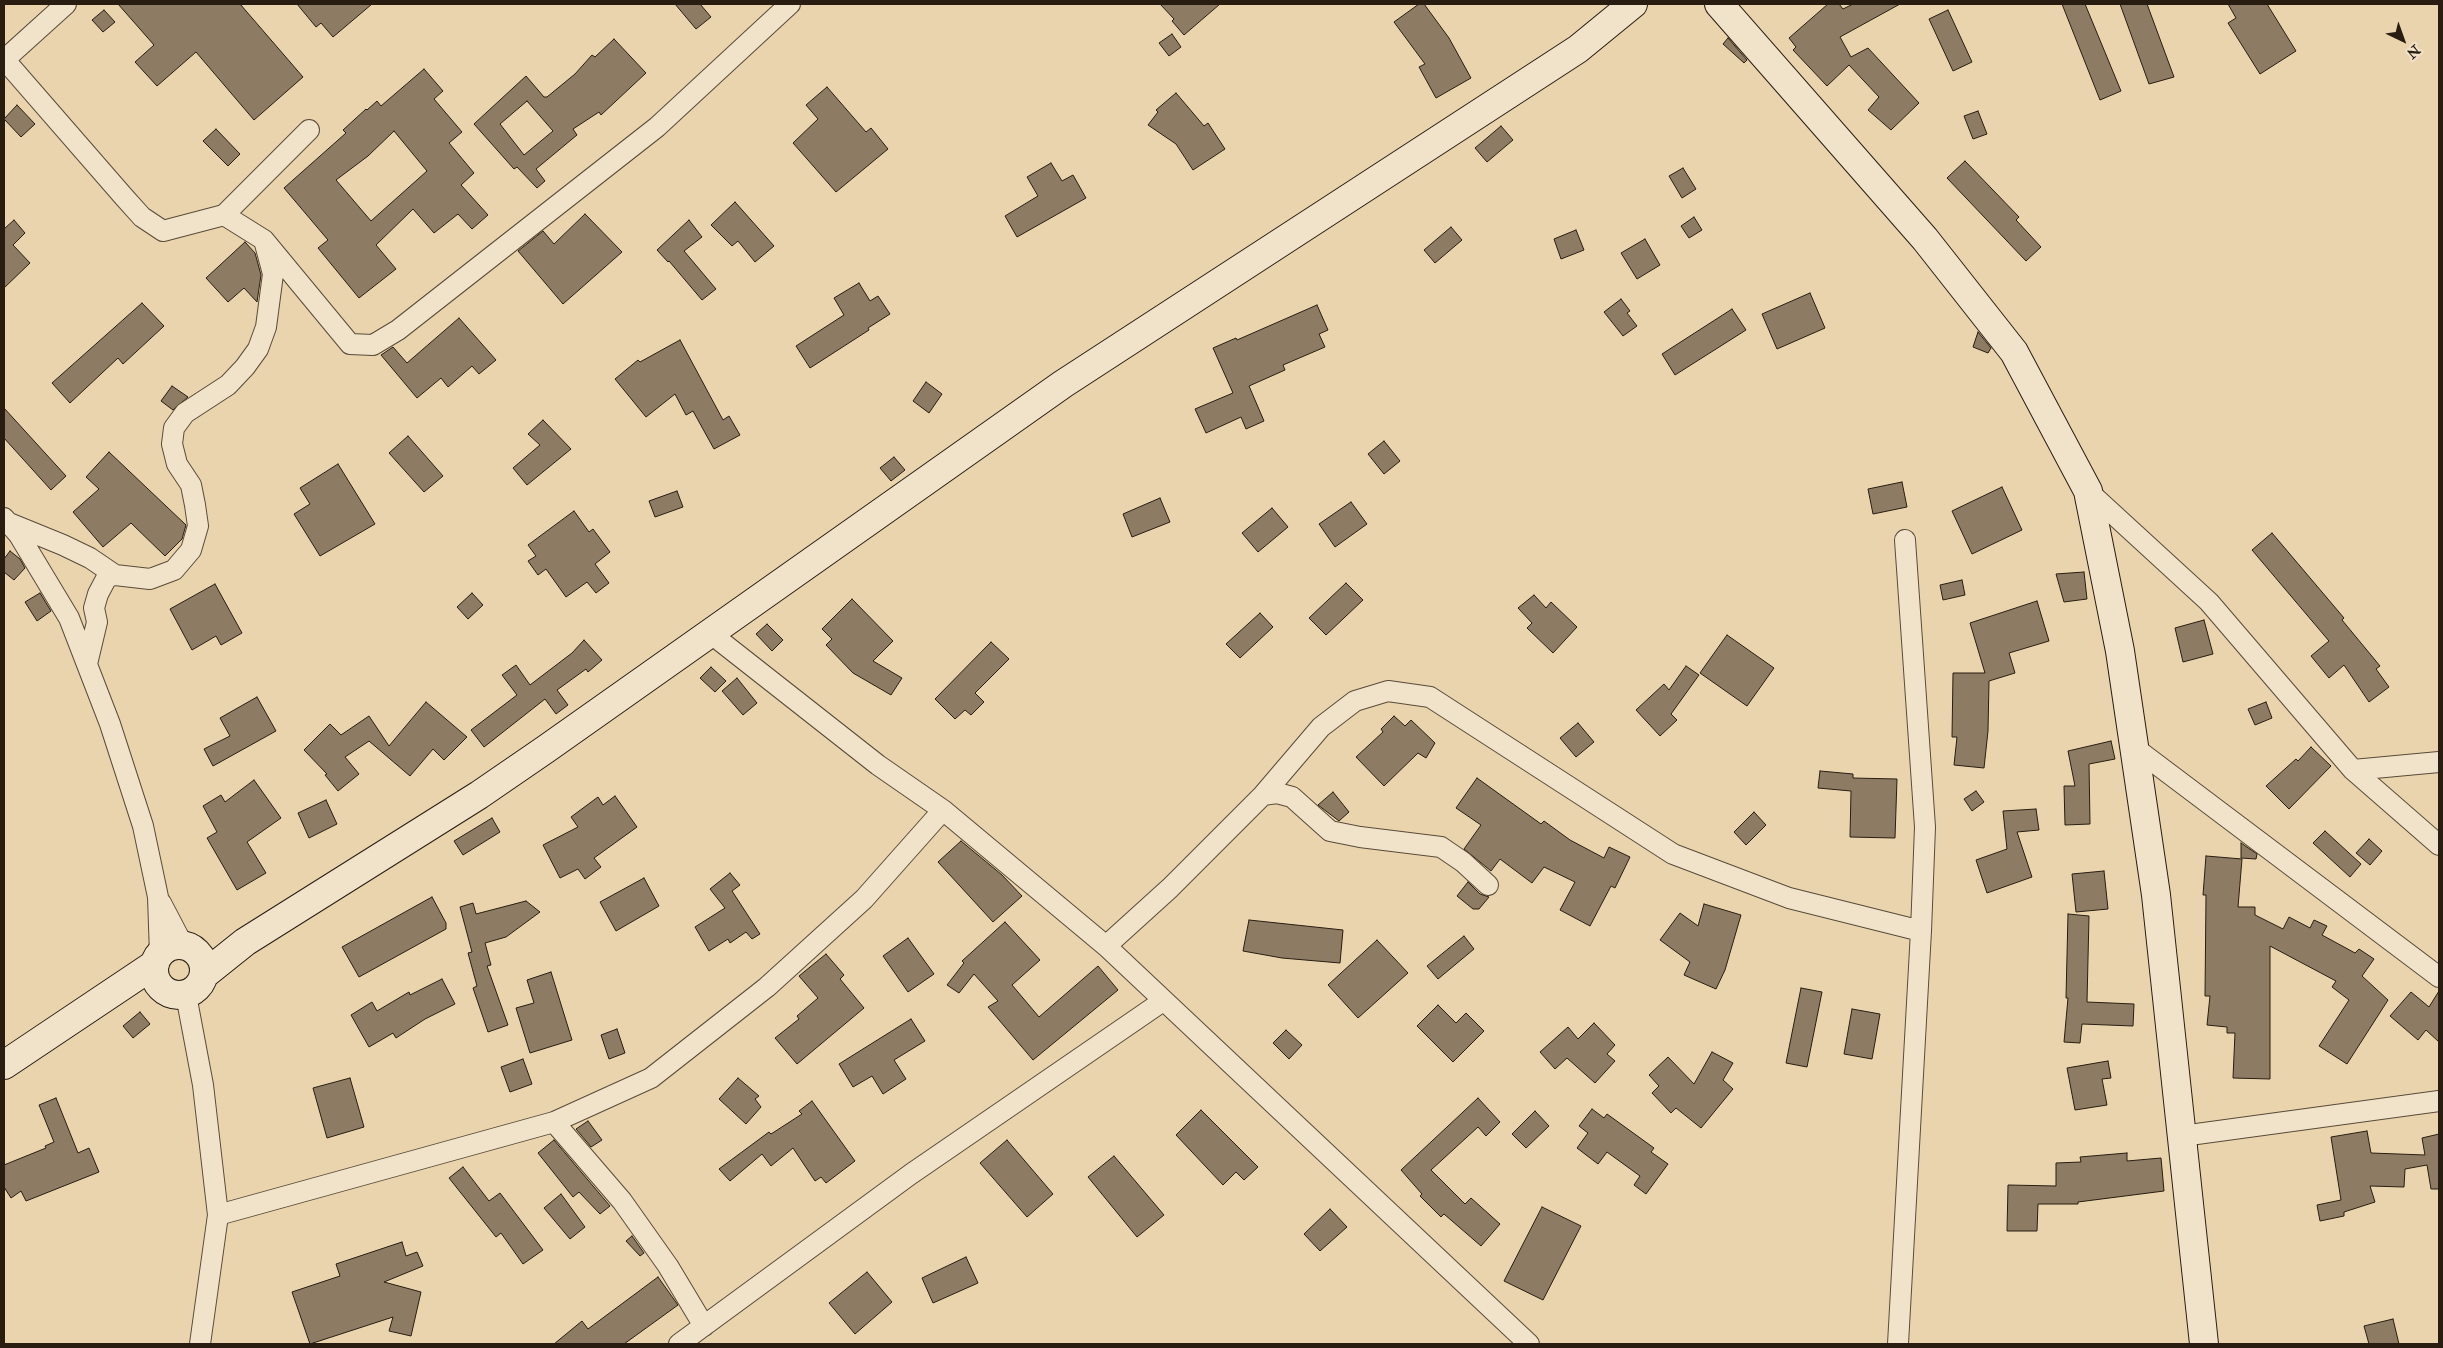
<!DOCTYPE html>
<style>
body{margin:0}
#map{position:relative;width:2443px;height:1348px;overflow:hidden;background:#e9d4ae;font-family:"IM FELL Double Pica",serif}
canvas{display:block}
.frame{position:absolute;inset:0;border:5px solid #291d11;pointer-events:none}
.north{position:absolute;left:2378px;top:15px;width:50px;height:50px;-webkit-text-stroke:4px #f1e3ca;paint-order:stroke;rotate:138deg;font-size:14px;font-weight:700;line-height:20px;text-align:center;color:#291d11}
.north::after{content:'';display:block;margin:auto;width:18px;height:22px;background:#291d11;clip-path:polygon(50% 0,100% 100%,50% 72%,0 100%)}
</style>
<div id="map">
<canvas width="2443" height="1348"></canvas>
<div class="frame"></div>
<div class="north">N</div>
</div>
<script>
const g = document.querySelector('canvas').getContext('2d');
g.lineJoin = 'round';
function fill(path, color) { g.fillStyle = color; g.fill(path, 'evenodd'); }
const poly = rows => new Path2D(rows.map(r => 'M' + r).join(''));
function trace(path, color, width, dash) { g.strokeStyle = color; g.lineWidth = width; g.lineCap = dash ? 'butt' : 'round'; g.setLineDash(dash || []); g.stroke(path); }
const building = poly([
 [118,4,240,4,303,77,254,120,196,52,157,86,135,62,154,45,118,4],
 [297,4,372,4,333,37,321,23,316,27,297,4],
 [675,4,700,4,711,17,696,29,675,4],
 [1160,4,1220,4,1184,35,1172,21,1174,19,1160,4],
 [1419,4,1424,4,1449,38,1471,78,1436,98,1419,67,1425,64,1394,22,1419,4],
 [1828,4,1839,4,1843,9,1853,4,1900,4,1840,37,1851,57,1868,48,1919,103,1891,130,1868,110,1879,97,1849,65,1827,86,1793,50,1796,47,1789,38,1828,4],
 [2062,4,2085,4,2121,91,2100,100,2062,4],
 [2120,4,2147,4,2174,77,2149,84,2120,4],
 [2228,4,2267,4,2296,51,2260,74,2228,23,2236,18,2228,4],
 [104,10,115,22,103,32,92,20,104,10],
 [1948,10,1972,62,1953,71,1929,19,1948,10],
 [1172,34,1181,47,1169,56,1159,43,1172,34],
 [1728,38,1747,60,1744,63,1723,44,1728,38],
 [614,39,646,73,601,115,599,112,573,129,577,135,536,169,545,181,537,188,517,167,514,169,474,124,526,76,544,97,547,97,575,74,592,55,595,57,614,39],
 [527,101,553,131,524,155,500,124,527,101],
 [424,69,443,91,434,99,462,132,449,143,474,173,461,185,488,215,472,229,458,214,434,233,413,209,376,245,396,269,359,298,318,248,328,240,284,188,346,133,343,130,366,109,367,110,377,101,381,106,424,69],
 [394,131,427,171,371,221,336,180,368,156,394,131],
 [827,87,866,132,871,128,888,149,836,192,793,143,818,119,806,105,827,87],
 [1176,93,1204,126,1208,123,1225,149,1193,170,1176,144,1148,125,1158,112,1156,110,1176,93],
 [17,105,35,124,21,137,4,119,17,105],
 [1978,111,1987,134,1973,139,1964,116,1978,111],
 [1501,126,1513,140,1487,162,1475,148,1501,126],
 [216,129,240,154,228,166,203,141,216,129],
 [1965,161,2019,217,2016,220,2041,247,2026,261,1947,178,1965,161],
 [1051,163,1062,181,1073,175,1086,198,1017,237,1005,216,1038,196,1027,177,1051,163],
 [1683,168,1696,189,1682,198,1669,176,1683,168],
 [735,202,774,246,755,262,738,241,732,246,711,225,735,202],
 [585,214,622,252,563,304,518,251,543,231,554,244,585,214],
 [1694,217,1702,230,1689,238,1681,226,1694,217],
 [14,220,25,233,13,245,30,263,4,288,4,229,14,220],
 [689,220,702,237,684,251,716,289,702,300,669,261,668,262,657,250,689,220],
 [1451,227,1462,240,1435,263,1424,250,1451,227],
 [1576,230,1584,250,1561,259,1554,239,1576,230],
 [1645,239,1660,265,1637,279,1621,253,1645,239],
 [245,242,255,253,261,275,257,302,244,288,228,302,206,278,245,242],
 [859,283,870,301,878,296,890,314,868,328,869,330,810,368,796,346,844,315,834,298,859,283],
 [1810,293,1825,328,1777,349,1762,314,1810,293],
 [1621,299,1630,311,1627,313,1637,326,1623,336,1604,312,1621,299],
 [142,303,164,326,123,364,118,358,70,403,52,383,142,303],
 [1317,305,1328,330,1319,334,1325,347,1283,365,1285,370,1249,386,1264,421,1246,429,1241,417,1206,433,1195,409,1233,393,1213,348,1236,338,1237,340,1317,305],
 [1732,309,1746,330,1675,375,1662,354,1732,309],
 [459,318,496,360,479,374,472,366,448,387,441,378,417,398,381,355,393,347,407,363,459,318],
 [1978,332,1991,348,1988,353,1973,347,1978,332],
 [680,340,723,420,729,416,740,435,714,449,693,411,686,415,675,394,646,417,615,379,638,360,640,362,680,340],
 [926,382,942,394,929,413,913,401,926,382],
 [172,386,188,397,173,410,161,401,172,386],
 [4,408,66,476,51,490,4,438,4,408],
 [543,420,571,449,527,485,513,468,540,445,528,434,543,420],
 [408,436,443,476,424,492,389,453,408,436],
 [1384,441,1400,461,1384,474,1368,454,1384,441],
 [109,452,186,525,182,539,165,556,131,523,103,547,73,512,99,489,86,477,109,452],
 [894,457,905,470,891,481,880,468,894,457],
 [338,464,375,524,320,556,294,514,310,504,300,488,338,464],
 [1902,482,1907,507,1873,514,1868,489,1902,482],
 [2002,487,2022,530,1972,554,1952,511,2002,487],
 [677,491,683,507,655,517,649,501,677,491],
 [1160,498,1170,522,1132,537,1123,514,1160,498],
 [1351,502,1367,524,1335,547,1319,524,1351,502],
 [1272,508,1288,527,1258,552,1242,533,1272,508],
 [574,511,589,532,593,529,610,552,595,564,609,583,596,593,587,582,566,597,546,569,538,575,528,561,536,556,528,545,574,511],
 [2272,533,2344,618,2342,620,2380,666,2376,669,2389,687,2369,702,2344,665,2329,678,2311,656,2329,641,2252,550,2272,533],
 [10,551,20,559,25,568,14,580,4,572,4,559,10,551],
 [2084,572,2087,599,2064,602,2056,574,2084,572],
 [1962,580,1965,595,1943,600,1940,585,1962,580],
 [1346,583,1363,600,1326,635,1309,618,1346,583],
 [215,584,242,633,221,645,216,636,192,650,170,609,215,584],
 [40,593,51,611,37,621,25,602,40,593],
 [472,593,483,605,468,619,457,607,472,593],
 [1534,595,1546,608,1551,602,1577,627,1553,653,1527,628,1532,623,1518,608,1534,595],
 [852,599,893,641,873,661,902,678,891,695,853,673,826,645,832,639,822,629,852,599],
 [2037,601,2049,641,2009,653,2015,673,1989,681,1988,731,1984,768,1954,765,1957,737,1952,737,1953,673,1985,673,1970,623,2037,601],
 [1260,613,1273,627,1240,658,1226,644,1260,613],
 [2204,620,2213,654,2183,662,2175,628,2204,620],
 [767,624,783,640,772,651,756,634,767,624],
 [1727,635,1774,668,1747,706,1700,673,1727,635],
 [584,640,602,660,588,672,586,669,557,690,568,705,556,714,545,699,484,747,471,730,517,695,502,675,516,665,530,685,572,653,584,640],
 [991,642,1009,659,975,693,984,702,971,715,965,710,955,719,935,699,991,642],
 [1686,666,1699,675,1671,714,1677,720,1660,736,1636,710,1664,684,1669,690,1686,666],
 [711,667,726,681,715,692,700,678,711,667],
 [737,678,757,703,743,715,722,691,737,678],
 [257,697,276,731,213,766,204,749,230,736,220,718,257,697],
 [426,702,467,737,444,760,433,749,410,776,369,741,345,757,359,774,338,791,325,775,327,774,304,750,330,724,341,735,369,716,389,746,426,702],
 [2266,702,2272,718,2255,725,2248,709,2266,702],
 [1394,716,1405,726,1411,720,1435,743,1426,758,1418,753,1384,786,1356,757,1383,732,1381,729,1394,716],
 [1578,723,1594,742,1576,757,1560,738,1578,723],
 [2111,741,2115,759,2089,764,2090,824,2065,825,2064,786,2075,786,2068,751,2111,741],
 [2311,747,2331,766,2289,809,2266,786,2296,759,2298,761,2311,747],
 [1820,771,1853,774,1853,778,1897,779,1895,838,1850,837,1851,791,1818,788,1820,771],
 [1477,778,1541,824,1544,821,1570,840,1604,858,1609,847,1630,857,1615,888,1611,886,1590,926,1560,910,1575,882,1544,867,1532,883,1500,859,1491,871,1464,849,1481,825,1456,808,1477,778],
 [254,780,281,818,247,842,266,873,237,890,207,838,217,832,203,806,221,795,225,802,254,780],
 [1976,791,1984,802,1972,811,1964,799,1976,791],
 [1333,792,1349,812,1339,821,1318,805,1333,792],
 [615,796,637,827,594,858,601,867,585,879,578,869,560,878,543,845,578,827,571,817,598,797,603,805,615,796],
 [326,800,337,824,309,838,298,813,326,800],
 [2036,809,2039,830,2017,832,2032,877,1987,893,1976,860,2007,849,2003,811,2036,809],
 [1754,812,1766,825,1746,845,1734,832,1754,812],
 [492,818,500,832,463,855,454,841,492,818],
 [2325,831,2361,864,2350,877,2313,843,2325,831],
 [2369,839,2382,851,2370,865,2356,853,2369,839],
 [961,841,1002,875,1022,896,993,922,938,862,961,841],
 [2241,843,2257,854,2256,859,2241,858,2241,843],
 [2206,856,2242,859,2238,907,2255,907,2255,915,2283,929,2289,917,2310,928,2314,920,2327,926,2322,935,2355,953,2359,949,2374,959,2362,976,2388,1000,2347,1064,2319,1046,2349,1000,2332,987,2336,981,2270,946,2270,1079,2233,1078,2235,1033,2227,1033,2227,1027,2207,1025,2210,996,2205,996,2206,895,2203,895,2206,856],
 [2104,871,2108,909,2076,912,2072,874,2104,871],
 [730,873,740,885,732,891,760,934,752,939,746,932,730,943,728,939,709,951,695,927,725,908,710,889,730,873],
 [644,878,659,906,616,931,600,902,644,878],
 [1468,882,1480,894,1489,897,1479,909,1473,909,1457,896,1468,882],
 [432,897,446,923,446,929,359,977,342,947,432,897],
 [526,901,540,912,506,937,485,943,491,965,487,966,508,1025,488,1032,473,988,477,986,468,953,472,952,460,907,473,903,476,914,526,901],
 [1704,904,1741,915,1725,970,1716,989,1684,975,1690,962,1660,940,1680,913,1698,926,1704,904],
 [2068,914,2089,916,2087,1002,2134,1004,2133,1026,2082,1024,2080,1043,2064,1042,2068,998,2066,998,2068,914],
 [1249,920,1343,930,1340,963,1282,958,1243,951,1249,920],
 [1005,922,1040,960,1012,985,1039,1017,1098,966,1118,990,1033,1060,988,1007,998,1001,974,974,959,993,947,985,964,963,962,961,1005,922],
 [1464,936,1474,949,1438,979,1427,966,1464,936],
 [908,938,934,974,908,992,883,956,908,938],
 [1377,940,1408,973,1358,1018,1328,985,1377,940],
 [826,954,844,975,840,979,864,1008,797,1064,775,1038,799,1019,797,1016,818,998,799,976,826,954],
 [551,972,572,1040,530,1053,516,1008,534,1003,527,980,551,972],
 [442,979,455,1004,425,1019,396,1038,393,1033,369,1047,351,1015,372,1002,377,1011,409,992,410,995,442,979],
 [1801,988,1822,992,1807,1067,1786,1063,1801,988],
 [2439,991,2439,1042,2426,1030,2418,1040,2390,1016,2411,992,2429,1007,2439,991],
 [1438,1005,1456,1023,1466,1013,1484,1031,1453,1062,1417,1026,1438,1005],
 [1852,1009,1880,1014,1872,1059,1844,1054,1852,1009],
 [140,1012,150,1024,133,1038,123,1026,140,1012],
 [911,1019,925,1041,894,1060,906,1079,883,1094,872,1076,853,1087,839,1064,911,1019],
 [1594,1023,1615,1045,1607,1054,1615,1061,1595,1083,1567,1058,1555,1069,1540,1052,1568,1027,1578,1039,1594,1023],
 [617,1029,625,1053,609,1059,601,1035,617,1029],
 [1286,1030,1302,1045,1289,1059,1273,1043,1286,1030],
 [1712,1052,1733,1063,1723,1080,1733,1089,1701,1128,1676,1108,1671,1113,1652,1093,1659,1086,1649,1075,1668,1057,1694,1084,1712,1052],
 [523,1059,532,1084,510,1092,501,1067,523,1059],
 [2108,1061,2111,1078,2102,1079,2107,1105,2075,1110,2067,1068,2108,1061],
 [350,1078,364,1127,327,1138,313,1088,350,1078],
 [738,1078,759,1096,755,1099,761,1107,746,1124,719,1099,738,1078],
 [56,1098,78,1153,89,1148,99,1172,26,1201,21,1191,11,1198,4,1187,4,1165,46,1148,45,1146,54,1142,39,1105,56,1098],
 [1478,1098,1500,1122,1486,1136,1478,1127,1431,1170,1465,1204,1471,1198,1500,1224,1481,1246,1444,1214,1441,1217,1420,1196,1422,1194,1401,1170,1478,1098],
 [812,1101,855,1161,826,1183,821,1177,815,1181,793,1148,771,1166,762,1154,730,1181,719,1169,769,1132,771,1134,802,1114,799,1111,812,1101],
 [1592,1109,1604,1118,1607,1114,1654,1148,1651,1152,1668,1164,1646,1194,1634,1185,1640,1176,1607,1152,1598,1164,1577,1148,1588,1133,1579,1126,1592,1109],
 [1201,1110,1258,1167,1244,1180,1236,1172,1223,1185,1176,1135,1201,1110],
 [1535,1111,1549,1126,1526,1148,1512,1134,1535,1111],
 [588,1121,602,1140,591,1147,576,1129,588,1121],
 [2367,1131,2371,1153,2425,1155,2422,1138,2439,1134,2439,1189,2431,1189,2427,1165,2405,1169,2404,1187,2370,1186,2375,1202,2344,1212,2344,1216,2320,1221,2317,1205,2341,1200,2331,1137,2367,1131],
 [554,1140,610,1206,600,1214,579,1192,573,1197,538,1153,554,1140],
 [1007,1140,1053,1194,1027,1217,980,1163,1007,1140],
 [2127,1153,2127,1161,2161,1158,2164,1191,2078,1202,2078,1204,2038,1204,2037,1231,2007,1231,2008,1185,2056,1186,2056,1163,2081,1162,2080,1157,2127,1153],
 [1114,1156,1164,1215,1137,1237,1088,1177,1114,1156],
 [463,1167,489,1201,500,1193,543,1250,523,1264,501,1233,496,1237,449,1178,463,1167],
 [561,1194,585,1227,570,1239,544,1208,561,1194],
 [1542,1207,1581,1226,1543,1300,1504,1281,1542,1207],
 [1330,1209,1347,1227,1320,1251,1304,1234,1330,1209],
 [632,1236,644,1253,640,1256,626,1241,632,1236],
 [402,1242,406,1256,417,1252,423,1266,384,1282,421,1292,411,1336,389,1331,393,1317,310,1344,292,1292,340,1276,336,1264,402,1242],
 [966,1257,978,1283,933,1303,922,1278,966,1257],
 [867,1272,892,1302,855,1334,829,1303,867,1272],
 [658,1277,678,1305,624,1344,554,1344,582,1321,588,1329,658,1277],
 [2393,1319,2399,1344,2369,1344,2364,1326,2393,1319]
]);
const street = poly([
 [4,59,124,197,142,217,163,231,224,215,309,130],
 [4,60,66,4],
 [224,215,264,240,350,344,373,345,398,330,657,127,790,4],
 [2088,491,2209,602,2353,770,2439,845],
 [4,518,19,535,69,618,110,724,143,826,158,897,160,954],
 [9,523,63,545,90,558,115,575],
 [1905,540,1925,827,1921,931],
 [710,633,878,765,943,810,1106,946,1529,1344],
 [87,664,97,622,94,608,98,594,107,577,115,575,150,579,174,570,191,550,198,526,195,505,191,485,177,464,172,444,174,428,185,413,228,385,245,367,258,349,266,327,273,274,265,244],
 [2135,748,2439,977],
 [2353,770,2439,762],
 [1263,795,1277,793,1292,797,1330,831,1360,837,1441,847,1463,862,1488,885],
 [161,903,183,945],
 [1106,946,1170,888,1263,795,1321,727,1355,701,1388,691,1430,697,1673,854,1789,898,1921,931,1898,1344],
 [186,995,203,1085,218,1215,200,1344],
 [554,1122,622,1201,668,1266,704,1326],
 [2182,1136,2439,1101],
 [218,1215,554,1122,651,1078,767,987,864,899,943,810],
 [679,1344,911,1174,1163,1001]
]);
const secondary = poly([
 [1719,4,1925,239,2014,352,2088,491,2120,651,2156,895,2204,1344],
 '154 970a25 25 0 1 1 50 0a25 25 0 1 1-50 0Z',
 [205,974,245,942,479,795,546,749,1063,384,1578,49,1633,4],
 [4,1065,155,964]
]);
fill(building, '#8d7c63');
trace(building, '#291d11', 1);
trace(street, '#594b38', 22);
trace(secondary, '#291d11', 30);
trace(street, '#f1e3ca', 20);
trace(secondary, '#f1e3ca', 28);
</script>
